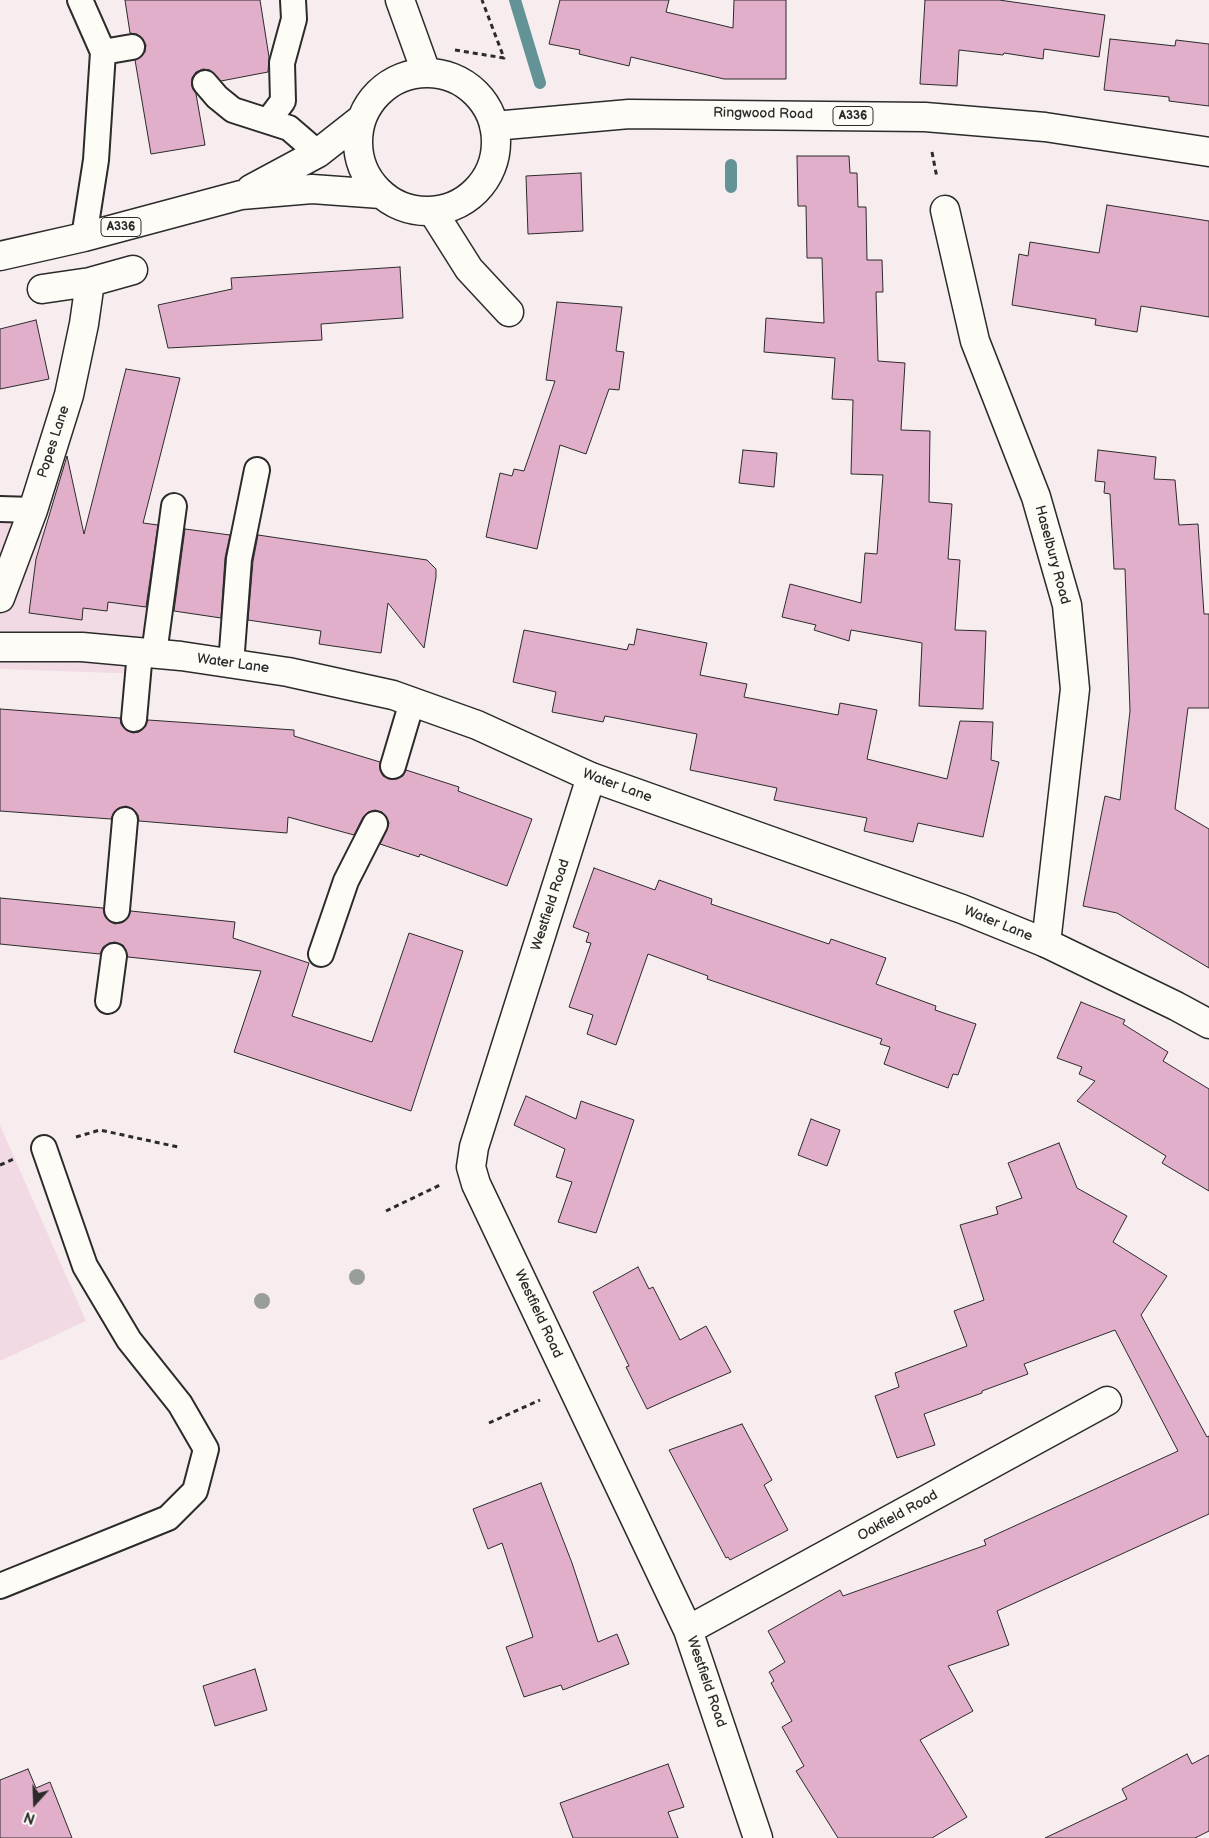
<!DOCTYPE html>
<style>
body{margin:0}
#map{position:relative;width:1209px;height:1838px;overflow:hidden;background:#f8edee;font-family:"Balsamiq Sans",sans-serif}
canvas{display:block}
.north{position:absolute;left:10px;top:1778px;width:50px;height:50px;-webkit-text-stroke:4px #fdfcf7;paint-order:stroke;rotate:200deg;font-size:14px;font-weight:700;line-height:20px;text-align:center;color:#2b2b2b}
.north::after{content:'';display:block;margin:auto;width:18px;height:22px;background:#2b2b2b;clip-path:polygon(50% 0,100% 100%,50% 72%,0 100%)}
</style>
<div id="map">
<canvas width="1209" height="1838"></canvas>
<div class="north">N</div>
</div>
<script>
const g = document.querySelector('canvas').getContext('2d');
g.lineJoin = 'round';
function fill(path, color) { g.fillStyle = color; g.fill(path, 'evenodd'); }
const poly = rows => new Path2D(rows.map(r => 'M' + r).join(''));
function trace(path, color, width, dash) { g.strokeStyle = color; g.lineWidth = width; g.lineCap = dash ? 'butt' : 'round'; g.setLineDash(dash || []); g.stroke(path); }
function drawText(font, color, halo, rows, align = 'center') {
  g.font = font + ' "Balsamiq Sans",sans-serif'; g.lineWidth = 4; g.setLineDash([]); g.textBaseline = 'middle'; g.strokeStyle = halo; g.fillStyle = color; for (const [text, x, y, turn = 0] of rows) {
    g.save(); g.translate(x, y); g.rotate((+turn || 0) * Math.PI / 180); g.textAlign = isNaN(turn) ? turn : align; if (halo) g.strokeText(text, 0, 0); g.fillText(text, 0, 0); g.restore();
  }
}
const built = poly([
 [0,521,150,557,144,674,0,669],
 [0,1125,86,1321,0,1361]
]);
const stream = poly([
 [515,0,540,83],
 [731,165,731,187]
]);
const building = poly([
 [125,0,260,0,269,57,268,72,221,81,210,70,203,69,196,72,192,78,192,86,196,94,205,145,151,154,135,60,141,57,145,52,146,45,142,38,137,34,130,33,125,0],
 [560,0,669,0,666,12,733,28,734,0,786,0,786,79,724,79,631,57,629,66,579,54,580,50,549,44,560,0],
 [925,0,999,0,1105,15,1099,57,1044,49,1043,59,1004,53,1003,55,959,50,957,86,920,84,925,0],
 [1110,39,1175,46,1176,40,1209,44,1209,106,1169,101,1169,97,1104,90,1110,39],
 [797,156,849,156,850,173,857,173,858,207,866,207,867,260,882,260,883,292,876,292,878,361,905,363,901,430,930,431,929,502,952,504,948,559,960,560,955,630,986,631,983,709,919,706,922,643,851,630,849,641,814,630,816,625,782,617,790,584,861,603,865,553,877,554,883,475,851,474,853,400,832,399,835,358,764,352,766,318,824,323,822,258,807,258,806,206,798,206,797,156],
 [581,173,583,231,528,234,526,176,581,173],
 [1107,205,1209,221,1209,317,1141,306,1137,332,1095,325,1096,319,1012,305,1019,254,1028,256,1030,242,1099,253,1107,205],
 [400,267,403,318,321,324,322,340,168,348,158,305,232,289,231,278,400,267],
 [557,302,622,307,616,351,624,352,619,390,609,389,586,454,560,445,537,549,486,537,500,473,512,476,514,469,524,471,555,381,546,380,557,302],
 [36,320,49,379,0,389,0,329,36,320],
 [126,369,180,378,143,523,158,525,146,607,108,602,107,611,83,608,82,620,29,613,36,559,67,456,84,534,126,369],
 [743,450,777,453,774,487,739,483,743,450],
 [1098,450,1156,457,1154,479,1175,480,1179,525,1198,524,1204,614,1209,614,1209,708,1188,708,1175,809,1209,829,1209,968,1117,913,1083,906,1105,796,1120,800,1130,711,1125,569,1114,569,1110,494,1104,493,1105,482,1095,481,1098,450],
 [185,529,230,535,225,558,221,618,174,611,185,529],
 [258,535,427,560,436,569,436,577,424,648,388,603,381,653,319,644,321,631,248,620,253,561,258,535],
 [637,629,707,643,700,675,747,684,744,697,838,715,840,703,877,710,867,759,947,779,960,721,993,722,991,760,999,762,983,837,918,823,913,842,864,831,867,818,774,800,777,788,690,770,697,734,605,716,603,722,552,712,556,692,513,682,524,630,627,650,629,644,634,645,637,629],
 [0,709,120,718,121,724,126,730,133,733,139,732,145,727,148,720,294,730,294,736,380,762,380,770,383,776,389,779,397,779,403,776,406,770,459,787,458,791,532,819,507,886,420,854,419,857,380,844,387,830,389,823,386,816,382,812,375,810,368,812,363,817,354,835,288,817,287,833,139,821,138,815,133,809,126,806,119,808,114,812,111,819,0,811,0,709],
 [594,868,655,890,659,880,712,899,711,904,829,944,831,939,886,958,876,984,936,1006,935,1010,976,1024,958,1075,953,1074,948,1088,884,1064,890,1047,880,1044,882,1039,707,979,708,976,648,954,616,1045,587,1034,593,1015,569,1007,591,943,586,942,589,933,573,927,594,868],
 [0,898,103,908,105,916,109,921,115,924,123,922,128,917,131,911,235,922,233,938,309,963,292,1016,372,1042,409,933,463,951,411,1111,234,1052,261,971,128,957,126,950,123,945,115,942,109,943,103,947,100,954,0,944,0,898],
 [1081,1002,1125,1020,1123,1024,1168,1052,1163,1061,1209,1089,1209,1191,1162,1163,1166,1156,1077,1101,1095,1081,1079,1074,1082,1067,1057,1058,1081,1002],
 [526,1096,576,1119,581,1101,634,1120,596,1233,558,1222,572,1182,556,1177,565,1149,514,1125,526,1096],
 [811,1119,840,1130,827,1166,798,1155,811,1119],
 [1059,1143,1077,1188,1127,1216,1113,1242,1167,1276,1141,1315,1207,1437,1209,1436,1209,1514,997,1611,1009,1645,948,1666,973,1711,920,1740,967,1817,932,1838,838,1838,796,1771,804,1766,782,1727,792,1721,771,1683,774,1681,769,1672,785,1662,768,1631,840,1590,843,1596,986,1545,984,1540,1178,1451,1115,1330,1024,1364,1028,1374,982,1391,982,1393,924,1414,935,1445,897,1458,875,1396,899,1387,895,1373,967,1346,954,1311,984,1300,960,1225,998,1214,996,1207,1022,1198,1008,1163,1059,1143],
 [638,1267,649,1289,653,1287,680,1340,706,1326,731,1372,671,1398,647,1409,626,1367,629,1366,593,1292,638,1267],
 [742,1424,772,1480,764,1485,788,1530,730,1560,728,1557,726,1558,669,1450,742,1424],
 [541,1483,572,1563,598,1642,617,1634,629,1664,563,1690,561,1685,524,1697,506,1647,533,1637,502,1543,488,1549,473,1509,541,1483],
 [255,1669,267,1710,215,1726,203,1686,255,1669],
 [1187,1754,1192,1764,1209,1755,1209,1831,1195,1838,1045,1838,1127,1799,1122,1789,1187,1754],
 [668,1764,684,1807,668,1812,678,1838,573,1838,560,1803,668,1764],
 [28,1769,36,1788,50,1782,72,1838,0,1838,0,1780,28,1769]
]);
const path = poly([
 [455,50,504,58,482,0],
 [932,152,937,178],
 [76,1137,100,1130,178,1147],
 [0,1165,14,1159],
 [386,1211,440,1185],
 [489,1423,540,1400]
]);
const service = poly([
 [80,0,103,52],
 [205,83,217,97,233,110,289,128,318,153],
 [268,121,283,101,282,63,294,19,293,0],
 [84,237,96,160,103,52,132,47],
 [0,509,33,510],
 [154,654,174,506],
 [231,664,239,559,257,470],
 [134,719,140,652],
 [393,766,412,702],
 [117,910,125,820],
 [321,954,346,881,375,824],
 [108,1001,114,956],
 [0,1586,168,1518,195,1491,206,1449,180,1404,129,1340,85,1266,44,1148]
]);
const minor = poly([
 [945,210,975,341,1036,497,1067,605,1075,689,1046,943],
 [433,212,469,269,509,312],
 [42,289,90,282,133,270],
 [0,598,33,510,69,395,84,324,90,282],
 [591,777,474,1147,471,1167,476,1184,688,1630,758,1838],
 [688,1630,1107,1401]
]);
const tertiary = poly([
 [400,0,426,72],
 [0,647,82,647,181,656,288,672,393,695,477,725,591,777,962,909,1046,943,1176,1006,1209,1024]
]);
const primary = poly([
 '358 142a69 69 0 1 1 138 0a69 69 0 1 1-138 0Z',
 [494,126,629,114,925,117,1045,127,1209,152],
 [251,189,318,153,360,120],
 [0,256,84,237,241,195,312,189,381,194]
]);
const trees = [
 [357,1277],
 [262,1301]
];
const shields = [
 [853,116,40],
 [121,227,40]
];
const shieldNames = [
 ["A336",853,116],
 ["A336",121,227]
];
const streetNames = [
 ["Ringwood Road",763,114,1],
 ["Popes Lane",54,442,-72],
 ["Haselbury Road",1052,555,75],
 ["Water Lane",233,664,8],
 ["Water Lane",617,786,20],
 ["Westfield Road",551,905,-72],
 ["Water Lane",998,924,22],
 ["Westfield Road",538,1314,65],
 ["Oakfield Road",898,1516,-29],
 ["Westfield Road",706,1682,71]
];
fill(built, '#f1dae4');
trace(stream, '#639397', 12);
fill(building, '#e2afcb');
trace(building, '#2b2b2b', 1);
trace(service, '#2b2b2b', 28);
trace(minor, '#2b2b2b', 31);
trace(tertiary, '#2b2b2b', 31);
trace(primary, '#2b2b2b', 31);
trace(path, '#2b2b2b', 3, [5, 4]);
trace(service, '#fdfcf7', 24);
trace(minor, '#fdfcf7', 28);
trace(tertiary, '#fdfcf7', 28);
trace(primary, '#fdfcf7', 28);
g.fillStyle = '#999f98';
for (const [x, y] of trees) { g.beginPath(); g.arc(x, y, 8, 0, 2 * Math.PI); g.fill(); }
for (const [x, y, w] of shields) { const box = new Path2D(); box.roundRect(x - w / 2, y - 9.5, w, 19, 4); g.fillStyle = '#fdfcf7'; g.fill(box); trace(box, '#2b2b2b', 1); }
drawText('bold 12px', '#2b2b2b', null, shieldNames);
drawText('14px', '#2b2b2b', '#fdfcf7', streetNames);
</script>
